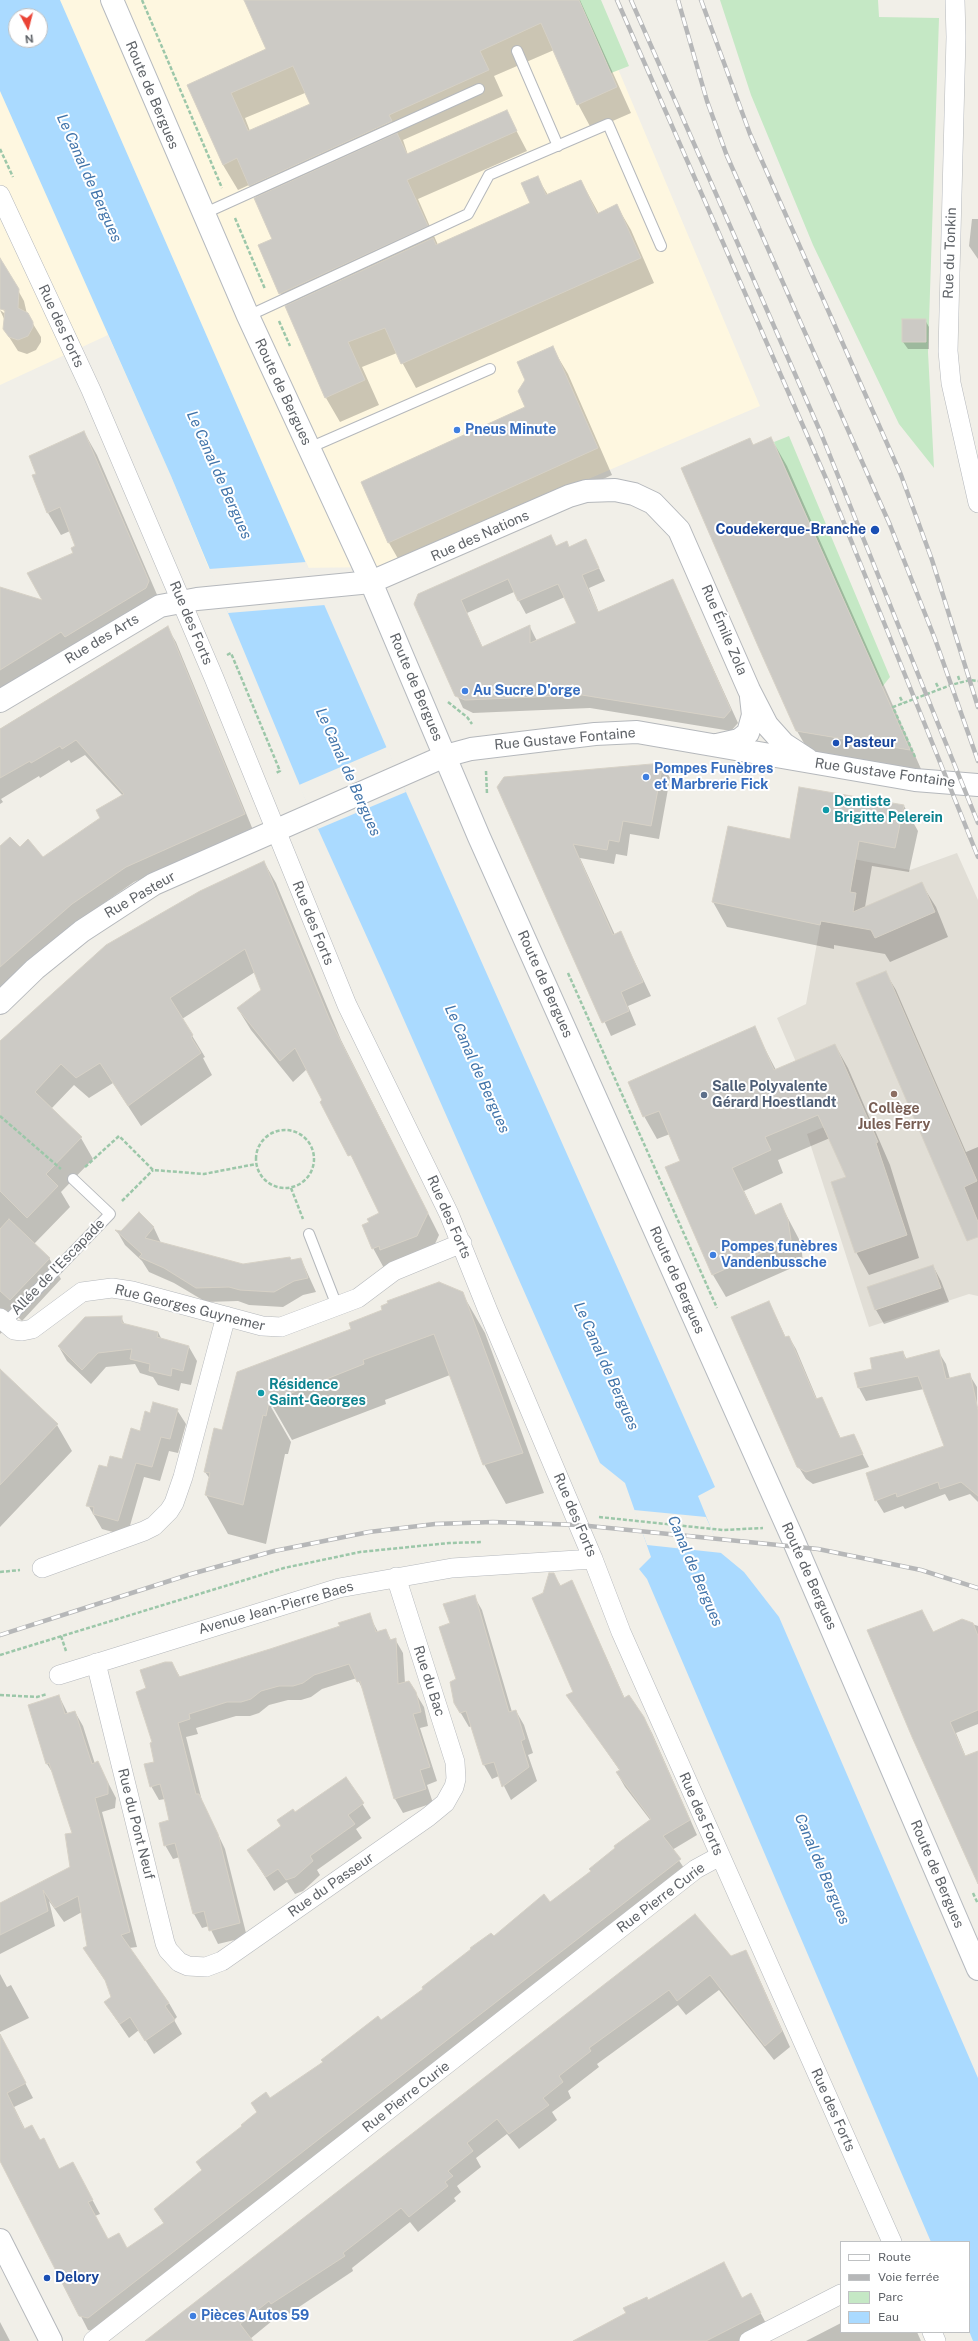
<!DOCTYPE html>
<meta charset="utf-8">
<style>
body{margin:0}
#map{position:relative;width:978px;height:2341px;overflow:hidden;background:#f1efe8;font-family:"Public Sans",sans-serif}
canvas{display:block}
.legend{position:absolute;left:840px;top:2241px;width:130px;height:92px;box-sizing:border-box;background:#fff;border:1px solid #bfc1c3;margin:0;padding:5px 7px;list-style:none;font-size:12px;color:#5f6368}
.legend li{display:flex;align-items:center;gap:8px;height:20px}
.legend b{width:20px;border:1px solid #bfc1c3}
.north{position:absolute;left:8px;top:8px;width:40px;height:40px;box-sizing:border-box;background:#fff;border:1px solid #bfc1c3;border-radius:50%;rotate:173deg;font-size:11px;font-weight:700;line-height:16px;text-align:center;color:#5f6368}
.north::after{content:'';display:block;margin:auto;width:14px;height:18px;background:#ea4335;clip-path:polygon(50% 0,100% 100%,50% 72%,0 100%)}
</style>
<div id="map">
<canvas width="978" height="2341"></canvas>
<ul class="legend">
<li><b style="height:5px;background:#fff"></b>Route</li>
<li><b style="height:5px;background:#b6b7b8"></b>Voie ferrée</li>
<li><b style="height:11px;background:#c5e8c5"></b>Parc</li>
<li><b style="height:11px;background:#aadaff"></b>Eau</li>
</ul>
<div class="north">N</div>
</div>
<script>
const g = document.querySelector('canvas').getContext('2d');
g.lineJoin = 'round';
function fill(path, color) { g.fillStyle = color; g.fill(path, 'evenodd'); }
const poly = rows => new Path2D(rows.map(r => 'M' + r).join(''));
function trace(path, color, width, dash) { g.strokeStyle = color; g.lineWidth = width; g.lineCap = dash ? 'butt' : 'round'; g.setLineDash(dash || []); g.stroke(path); }
function drawText(font, color, halo, rows, align = 'center') {
  g.font = font + ' "Public Sans",sans-serif'; g.lineWidth = 4; g.setLineDash([]); g.textBaseline = 'middle'; g.strokeStyle = halo; g.fillStyle = color; for (const [text, x, y, turn = 0] of rows) {
    g.save(); g.translate(x, y); g.rotate((+turn || 0) * Math.PI / 180); g.textAlign = isNaN(turn) ? turn : align; if (halo) g.strokeText(text, 0, 0); g.fillText(text, 0, 0); g.restore();
  }
}
const commercial = poly([
 [0,0,589,0,760,406,381,567,209,569,171,476,108,335,0,385],
 [16,16,40,16,40,40,16,40]
]);
const education = poly([
 [957,853,978,900,978,1296,969,1294,869,1327,807,1134,824,1127,777,1018,806,1004,833,855,910,870]
]);
const green = poly([
 [579,0,601,0,629,66,611,73],
 [720,0,878,0,879,17,939,18,928,352,934,468,899,424,813,245,751,95],
 [789,436,890,677,882,687,774,442]
]);
const water = poly([
 [0,0,60,0,406,792,715,1487,698,1496,721,1553,744,1572,779,1617,978,2078,978,2341,973,2341,969,2331,969,2242,931,2242,647,1579,639,1569,651,1557,625,1483,600,1463,385,977,318,829,171,476,0,91],
 [16,16,40,16,40,40,16,40]
]);
const pier = poly([
 [306,562,325,605,228,613,209,569],
 [387,747,406,792,318,829,299,785],
 [634,1510,706,1517,722,1553,647,1545]
]);
const shadow = poly([
 [245,0,580,0,631,113,592,130,578,104,554,50,494,76,503,96,403,140,408,155,506,111,527,151,418,199,438,245,531,203,537,177,548,195,581,181,599,214,617,206,631,230,654,283,416,388,397,353,362,367,379,405,340,422,326,398,287,306,259,246,274,239,257,198,249,185,238,190,223,165,189,85,267,49],
 [305,93,311,105,250,131,245,118],
 [978,216,978,259,969,246,972,219,978,219],
 [0,278,15,285,24,301,27,314,41,337,41,342,36,350,27,354,18,351,4,329,5,321,0,310,8,316,9,314,0,308],
 [925,320,929,327,929,349,908,349,903,342],
 [552,347,568,374,612,475,404,569,389,543,363,483,527,407],
 [84,432,97,455,161,604,0,701,0,588,44,601,74,553,76,547,70,531,61,535,48,513,33,476,38,475],
 [771,438,787,466,925,778,813,759,797,731,750,440,754,446],
 [586,540,605,581,589,588,599,613,673,580,738,723,731,731,590,708,473,713,463,708,415,604,557,547,569,548],
 [514,592,526,614,565,597,577,623,537,641,530,627,483,648,467,613],
 [167,627,176,642,253,830,134,882,81,919,0,990,0,848,20,848,43,858,102,818,123,796,85,755,71,763,69,760,40,778,39,776,1,799,3,802,0,804,0,729],
 [662,764,670,778,659,839,630,834,627,856,616,854,614,864,580,858,615,935,621,933,651,996,628,1006,636,1025,611,1036,498,787],
 [904,806,918,831,909,872,872,866,865,907,921,883,936,907,948,937,890,962,885,954,834,945,834,949,727,927,713,902,791,840],
 [264,862,276,883,341,1040,439,1235,429,1257,385,1270,373,1248,371,1223,381,1214,307,1069,293,1082,251,1030,238,1009,262,990,255,972,182,1019,205,1057,203,1058,212,1075,141,1126,113,1083,89,1098,74,1085,51,1109,81,1138,93,1159,61,1192,70,1207,34,1244,49,1258,61,1279,22,1321,18,1317,0,1334,0,1042,106,946],
 [885,972,896,990,966,1152,978,1147,978,1225,966,1230],
 [754,1028,776,1070,835,1045,848,1068,890,1165,919,1258,869,1275,856,1252,847,1178,830,1138,778,1160,783,1173,744,1191,756,1216,781,1205,801,1243,803,1263,726,1297,713,1275,666,1168,681,1161,670,1134,657,1139,644,1116],
 [139,1214,154,1228,161,1243,243,1265,301,1259,316,1292,303,1295,283,1307,249,1305,238,1301,206,1302,174,1283,149,1272,142,1261,125,1245,117,1231,121,1232],
 [933,1266,941,1281,949,1302,884,1324,876,1310],
 [462,1293,485,1333,544,1493,506,1504,484,1464,450,1375,385,1400,386,1404,292,1440,273,1407,271,1407,291,1442,288,1454,285,1454,266,1544,228,1534,206,1495,210,1479,205,1472,223,1431,353,1330,384,1310,389,1304],
 [769,1302,786,1338,789,1337,796,1349,817,1399,821,1398,841,1439,853,1435,869,1467,813,1484,806,1479,798,1466],
 [121,1317,125,1325,158,1332,162,1340,189,1347,197,1361,191,1385,181,1383,179,1391,158,1385,153,1377,140,1373,135,1364,106,1367,91,1384,67,1361,59,1347],
 [938,1351,946,1364,950,1379,969,1374,977,1387,978,1502,970,1494,949,1501,945,1494,905,1509,903,1506,884,1513,876,1500,945,1446,924,1389,866,1401,859,1388,873,1369,903,1352,907,1360],
 [0,1378,57,1425,72,1451,0,1527],
 [177,1410,186,1424,178,1453,169,1451,160,1481,144,1477,127,1536,102,1529,88,1505,108,1468,123,1460,151,1414],
 [553,1574,561,1586,572,1581,625,1699,644,1718,652,1733,697,1835,672,1850,688,1874,97,2332,88,2330,0,2158,0,2035,33,2098,14,2107,25,2129,40,2141,43,2139,60,2170,80,2177,100,2214,95,2216,108,2240,127,2249,164,2224,155,2209,202,2171,197,2162,243,2127,257,2113,252,2103,270,2100,381,2022,494,1938,550,1903,592,1871,651,1821,625,1787,617,1773,620,1771,568,1695,574,1692,544,1594],
 [474,1596,482,1610,512,1712,516,1711,524,1725,533,1753,528,1755,537,1781,511,1800,499,1776,492,1779,484,1765,472,1726,469,1727,455,1703,458,1680,451,1624],
 [922,1612,934,1633,962,1620,978,1626,978,1724,956,1733,966,1757,978,1765,978,1865],
 [369,1615,378,1632,386,1630,391,1640,395,1639,403,1653,405,1683,409,1682,424,1707,428,1726,420,1728,437,1781,427,1785,433,1803,403,1813,395,1799,364,1692,357,1678,322,1689,311,1697,301,1700,288,1700,269,1705,259,1713,250,1716,236,1716,196,1728,198,1734,186,1737,202,1801,225,1849,247,1937,218,1944,209,1926,202,1928,194,1914,180,1857,173,1859,165,1845,171,1821,165,1799,159,1800,151,1786,156,1762,147,1689,172,1663,180,1677,270,1650,341,1627],
 [59,1696,68,1714,75,1712,83,1726,95,1764,98,1763,116,1798,115,1808,102,1812,137,1947,129,1948,169,2003,177,2017,174,2020,182,2034,154,2054,139,2030,129,2038,105,2003,113,1997,108,1985,84,1949,88,1946,82,1912,64,1922,49,1901,55,1926,0,1954,0,1904,71,1868,73,1833,54,1775,47,1764,29,1706],
 [346,1778,371,1818,356,1829,362,1838,317,1870,320,1875,303,1891,295,1894,287,1882,274,1891,248,1850],
 [695,1915,730,1958,746,1951,754,1967,790,2047,774,2060,719,1990,686,2015,678,2005,597,2064,599,2067,568,2091,571,2098,552,2112,557,2120,547,2128,519,2149,507,2134,476,2158,481,2167,457,2186,461,2192,454,2198,456,2201,418,2232,410,2222,352,2268,353,2271,281,2319,278,2316,250,2339,252,2341,146,2341],
 [0,1974,7,1987,11,1985,29,2018,0,2032],
 [723,2263,742,2299,759,2310,769,2329,745,2341,588,2341,648,2301],
 [0,2322,10,2341,0,2341],
 [841,2323,841,2332,917,2332,921,2341,806,2341]
]);
const building = poly([
 [244,0,579,0,617,87,577,105,541,23,480,51,489,70,389,115,392,121,249,186,237,158,223,165,187,85,266,49,244,0],
 [293,66,310,104,248,131,231,93,293,66],
 [507,110,517,131,407,180,428,226,279,294,258,245,272,239,254,198,397,133,407,154,507,110],
 [538,176,546,195,581,180,597,214,617,204,641,258,401,364,385,328,348,342,365,380,325,398,285,306,433,238,436,245,530,203,521,183,538,176],
 [0,258,19,289,18,308,28,313,33,322,33,327,28,336,18,340,9,337,3,329,5,310,0,309,0,258],
 [902,319,926,319,926,342,902,342,902,319],
 [553,346,598,448,388,543,361,482,525,407,518,391,525,380,517,362,553,346],
 [84,431,149,581,146,588,65,637,61,632,0,670,0,587,42,600,27,573,73,553,71,548,75,546,60,507,47,513,32,475,36,474,29,456,84,431],
 [771,437,889,702,910,750,796,731,758,646,681,468,750,438,753,445,771,437],
 [551,535,556,546,567,541,569,547,586,539,599,568,582,575,598,612,673,579,731,710,724,718,582,695,465,700,455,696,414,604,418,594,551,535],
 [508,579,518,601,558,584,576,623,530,643,530,625,482,647,461,600,508,579],
 [168,626,245,814,126,867,72,904,0,967,0,846,10,837,20,847,28,839,43,857,100,818,96,810,124,794,76,740,62,749,60,746,31,763,30,761,0,778,0,729,168,626],
 [663,763,651,826,623,821,619,842,609,840,607,850,573,844,613,935,621,931,643,982,621,992,629,1011,602,1023,497,787,504,777,663,763],
 [799,787,904,805,895,848,859,841,850,892,856,893,853,912,922,882,935,912,875,938,871,930,821,921,820,925,712,902,728,826,790,839,799,787],
 [264,861,329,1018,428,1213,417,1236,380,1250,379,1246,372,1249,362,1225,369,1222,367,1219,379,1213,351,1155,348,1156,320,1102,322,1100,295,1048,280,1061,237,1008,261,990,245,949,170,998,193,1035,191,1037,201,1053,128,1106,100,1063,76,1078,61,1064,35,1092,82,1137,46,1174,58,1186,27,1218,0,1191,0,1041,106,945,200,891,264,861],
 [886,971,977,1181,964,1187,978,1222,978,1237,967,1241,856,983,886,971],
 [755,1026,774,1070,835,1044,878,1142,876,1143,907,1235,855,1253,831,1182,846,1177,818,1115,765,1137,771,1150,732,1168,755,1215,781,1203,788,1220,791,1240,712,1275,665,1167,680,1161,659,1111,643,1117,628,1082,755,1026],
 [139,1212,154,1227,145,1238,243,1264,290,1257,291,1260,301,1258,308,1278,294,1281,274,1292,240,1290,229,1287,196,1288,164,1268,139,1257,142,1254,115,1230,121,1231,139,1212],
 [9,1219,50,1258,10,1300,0,1291,0,1229,9,1219],
 [933,1265,941,1288,875,1310,867,1287,933,1265],
 [439,1282,463,1292,523,1453,483,1465,434,1334,363,1360,364,1364,269,1402,266,1416,263,1415,243,1505,205,1495,210,1473,204,1472,214,1428,222,1430,237,1372,351,1329,349,1323,382,1310,381,1306,388,1303,387,1301,439,1282],
 [769,1301,785,1337,789,1336,816,1399,822,1397,840,1438,854,1434,863,1454,806,1472,797,1467,731,1317,769,1301],
 [122,1316,122,1323,158,1332,157,1337,189,1346,183,1371,172,1368,171,1376,149,1371,150,1364,130,1359,132,1349,98,1353,82,1370,58,1346,85,1317,122,1316],
 [939,1350,946,1379,970,1373,978,1410,978,1496,961,1482,940,1489,938,1482,897,1497,896,1493,875,1501,866,1473,944,1446,918,1376,858,1388,854,1373,872,1369,870,1358,903,1351,905,1359,939,1350],
 [0,1369,58,1424,0,1485,0,1369],
 [153,1402,178,1409,170,1439,161,1437,152,1467,136,1463,118,1521,93,1514,94,1507,86,1506,99,1465,107,1467,110,1456,122,1459,131,1428,140,1431,145,1411,150,1413,153,1402],
 [549,1573,554,1573,560,1586,572,1580,624,1698,629,1695,644,1717,690,1820,663,1836,681,1859,88,2318,79,2316,0,2161,0,2034,26,2083,7,2093,24,2129,32,2125,40,2140,44,2138,59,2169,73,2162,93,2200,88,2202,108,2239,119,2233,127,2248,164,2223,154,2209,202,2170,196,2162,242,2126,241,2125,257,2112,251,2103,266,2092,270,2098,323,2062,321,2060,378,2016,381,2020,423,1989,422,1987,471,1949,470,1948,491,1933,494,1936,544,1894,550,1902,591,1871,589,1869,615,1848,614,1846,651,1819,616,1772,620,1770,566,1695,573,1692,532,1598,543,1593,549,1573],
 [475,1595,509,1712,516,1710,525,1739,521,1741,529,1767,502,1787,494,1762,483,1765,466,1711,460,1713,454,1703,450,1682,456,1679,439,1627,450,1623,443,1604,475,1595],
 [922,1610,933,1632,962,1619,973,1623,978,1636,978,1710,950,1722,965,1756,978,1751,978,1884,912,1737,867,1630,922,1610],
 [370,1613,376,1632,386,1629,390,1640,396,1638,398,1684,409,1681,416,1692,421,1712,413,1714,430,1767,420,1770,426,1789,394,1799,360,1681,357,1682,349,1664,314,1675,303,1683,293,1686,279,1686,261,1691,251,1699,241,1702,227,1702,189,1714,190,1719,178,1723,196,1794,199,1794,218,1834,240,1923,209,1931,204,1911,193,1914,175,1843,164,1846,159,1823,169,1820,165,1802,160,1784,150,1787,144,1764,154,1762,150,1743,152,1742,136,1692,146,1688,140,1670,165,1662,172,1662,179,1677,270,1649,340,1626,338,1623,370,1613],
 [59,1695,65,1714,75,1711,92,1764,98,1761,108,1783,108,1794,95,1798,130,1932,121,1935,169,2003,165,2006,175,2020,145,2041,130,2017,120,2024,104,2002,111,1997,105,1980,83,1948,87,1946,78,1896,55,1908,43,1890,48,1911,0,1935,0,1903,70,1867,65,1834,72,1833,49,1763,46,1764,28,1705,59,1695],
 [346,1777,364,1803,348,1815,355,1824,310,1856,313,1861,295,1877,286,1880,278,1869,266,1877,247,1850,281,1826,277,1820,293,1809,295,1812,346,1777],
 [695,1914,731,1956,746,1950,782,2031,765,2046,710,1975,677,2001,669,1990,589,2048,591,2051,559,2076,563,2082,543,2098,549,2105,538,2113,509,2134,497,2119,467,2143,473,2151,448,2171,453,2176,445,2182,448,2186,409,2217,401,2208,343,2253,345,2256,271,2304,269,2301,240,2324,253,2341,145,2341,695,1914],
 [724,2262,742,2298,751,2293,761,2313,706,2341,573,2341,626,2313,623,2308,647,2297,648,2300,724,2262]
]);
const path = poly([
 [142,0,222,188],
 [0,149,13,177],
 [235,218,265,289],
 [279,321,290,346],
 [227,655,231,653,280,771,276,773],
 [958,676,960,682],
 [936,683,939,689],
 [900,697,903,703],
 [448,702,467,717,472,724],
 [915,757,893,707,951,685,970,680,978,681],
 [486,771,487,794],
 [568,973,717,1308],
 [0,1116,61,1169],
 '256 1159a29 29 0 1 1 58 0a29 29 0 1 1-58 0Z',
 [85,1167,119,1136,153,1170,204,1174,256,1164],
 [291,1188,303,1219],
 [122,1201,153,1170],
 [599,1517,723,1530,763,1528],
 [0,1572,20,1570],
 [61,1636,66,1651],
 [0,1655,284,1568,360,1552,449,1543,481,1542],
 [0,1695,37,1697,47,1694],
 [973,1893,978,1904]
]);
const service = poly([
 [517,51,558,146],
 [203,214,479,89],
 [248,316,468,214,489,175,608,124,661,246],
 [309,448,490,369],
 [309,1234,337,1306],
 [5,1323,110,1214,73,1179]
]);
const minor = poly([
 [955,0,956,37,948,351,951,383,978,503],
 [0,195,91,390,214,678,347,1005,449,1214,488,1311,593,1559,621,1632,892,2242],
 [0,1318,14,1330,22,1331,32,1329,82,1292,112,1288,132,1291,262,1326,281,1327,358,1298,394,1271,462,1243],
 [42,1568,144,1531,154,1526,169,1511,174,1503,183,1477,226,1316],
 [96,1663,165,1943,168,1950,179,1962,188,1966,206,1967,222,1961,428,1817,445,1803,454,1787,456,1779,455,1762,396,1577],
 [59,1675,339,1588,452,1568,593,1559],
 [932,2332,936,2341],
 [93,2341,696,1869,720,1856],
 [749,2341,841,2294]
]);
const tertiary = poly([
 [0,701,160,606,197,599,371,582,569,496,586,491,615,490,634,494,653,503,679,530,749,690,767,725,784,744,807,759],
 [717,745,739,740,748,733,753,715,751,697],
 [0,1003,35,969,82,931,154,884,445,756,471,749,595,734,637,732,915,780,978,785],
 [0,2240,51,2341]
]);
const secondary = poly([
 [112,0,248,316,371,582,479,837,792,1537,978,1969]
]);
const rail = poly([
 [617,0,828,483,978,857],
 [631,0,820,431,978,823],
 [678,0,707,101,727,156,890,525,935,639,978,761],
 [701,0,750,134,901,475,932,560,978,707],
 [0,1635,191,1574,274,1551,369,1532,435,1524,493,1522,579,1525,818,1549,921,1570,978,1588]
]);
const markers = [
 [457,430,4,"#3f7fe0"],
 [875,530,5,"#1a4fb4"],
 [465,691,4,"#3f7fe0"],
 [836,743,4,"#1a4fb4"],
 [646,777,4,"#3f7fe0"],
 [826,810,4,"#0f9aa8"],
 [894,1094,4,"#8d6e63"],
 [704,1095,4,"#5c6f8a"],
 [713,1255,4,"#3f7fe0"],
 [261,1393,4,"#0f9aa8"],
 [47,2278,4,"#1a4fb4"],
 [193,2316,4,"#3f7fe0"]
];
const streetNames = [
 ["Route de Bergues",152,95,67],
 ["Rue du Tonkin",950,253,-88],
 ["Rue des Forts",61,326,65],
 ["Route de Bergues",283,392,65],
 ["Rue des Nations",480,536,-24],
 ["Rue des Forts",191,623,67],
 ["Rue Émile Zola",724,630,67],
 ["Rue des Arts",102,639,-31],
 ["Route de Bergues",416,687,67],
 ["Rue Gustave Fontaine",565,739,-5],
 ["Rue Gustave Fontaine",885,773,8],
 ["Rue Pasteur",140,895,-30],
 ["Rue des Forts",313,923,68],
 ["Route de Bergues",545,984,66],
 ["Rue des Forts",449,1217,66],
 ["Allée de l'Escapade",58,1267,-46],
 ["Route de Bergues",677,1280,66],
 ["Rue Georges Guynemer",190,1308,14],
 ["Rue des Forts",575,1515,67],
 ["Route de Bergues",809,1576,66],
 ["Avenue Jean-Pierre Baes",276,1608,-16],
 ["Rue du Bac",429,1681,72],
 ["Rue des Forts",701,1814,66],
 ["Rue du Pont Neuf",136,1824,76],
 ["Route de Bergues",937,1874,67],
 ["Rue du Passeur",331,1885,-35],
 ["Rue Pierre Curie",661,1898,-37],
 ["Rue Pierre Curie",406,2097,-38],
 ["Rue des Forts",833,2110,66]
];
const shopNames = [
 ["Pneus Minute",465,430],
 ["Au Sucre D'orge",473,691],
 ["Pompes Funèbres",654,769],
 ["et Marbrerie Fick",654,785],
 ["Pompes funèbres",721,1247],
 ["Vandenbussche",721,1263],
 ["Pièces Autos 59",201,2316]
];
const transitNames = [
 ["Coudekerque-Branche",866,530,"right"],
 ["Pasteur",844,743],
 ["Delory",55,2278]
];
const cultureNames = [
 ["Dentiste",834,802],
 ["Brigitte Pelerein",834,818],
 ["Résidence",269,1385],
 ["Saint-Georges",269,1401]
];
const serviceNames = [
 ["Salle Polyvalente",712,1087],
 ["Gérard Hoestlandt",712,1103]
];
const educationNames = [
 ["Collège",894,1109],
 ["Jules Ferry",894,1125]
];
const waterNames = [
 ["Le Canal de Bergues",89,178,66],
 ["Le Canal de Bergues",219,475,66],
 ["Le Canal de Bergues",348,772,66],
 ["Le Canal de Bergues",477,1069,66],
 ["Le Canal de Bergues",606,1366,66],
 ["Canal de Bergues",695,1571,67],
 ["Canal de Bergues",822,1869,67]
];
fill(commercial, '#fef7e0');
fill(education, '#e1ded6');
fill(green, '#c5e8c5');
fill(water, '#aadaff');
fill(pier, '#f1efe8');
fill(shadow, '#0003');
fill(building, '#cccac5');
trace(building, '#d6d1c6', 1);
trace(service, '#b5b8bc', 12);
trace(minor, '#b5b8bc', 20);
trace(tertiary, '#b5b8bc', 24);
trace(secondary, '#b6babf', 24);
trace(path, '#9cc7a9', 2.5, [4, 2]);
trace(service, '#fff', 10);
trace(minor, '#fff', 19);
trace(tertiary, '#fff', 22);
trace(secondary, '#fff', 22);
trace(rail, '#b6b7b8', 4.5);
trace(rail, '#fff', 3, [9]);
for (const [x, y, r, color] of markers) { const dot = new Path2D(); dot.arc(x, y, r, 0, 2 * Math.PI); g.fillStyle = color; g.fill(dot); trace(dot, '#fff', 1.5); }
drawText('14px', '#5f6368', '#fff', streetNames);
drawText('bold 14px', '#366cbe', '#fff', shopNames, 'left');
drawText('bold 14px', '#164399', '#fff', transitNames, 'left');
drawText('bold 14px', '#0d838f', '#fff', cultureNames, 'left');
drawText('bold 14px', '#4e5e75', '#fff', serviceNames, 'left');
drawText('bold 14px', '#785e54', '#fff', educationNames);
drawText('italic 15px', '#4174aa', '#fff', waterNames);
</script>
